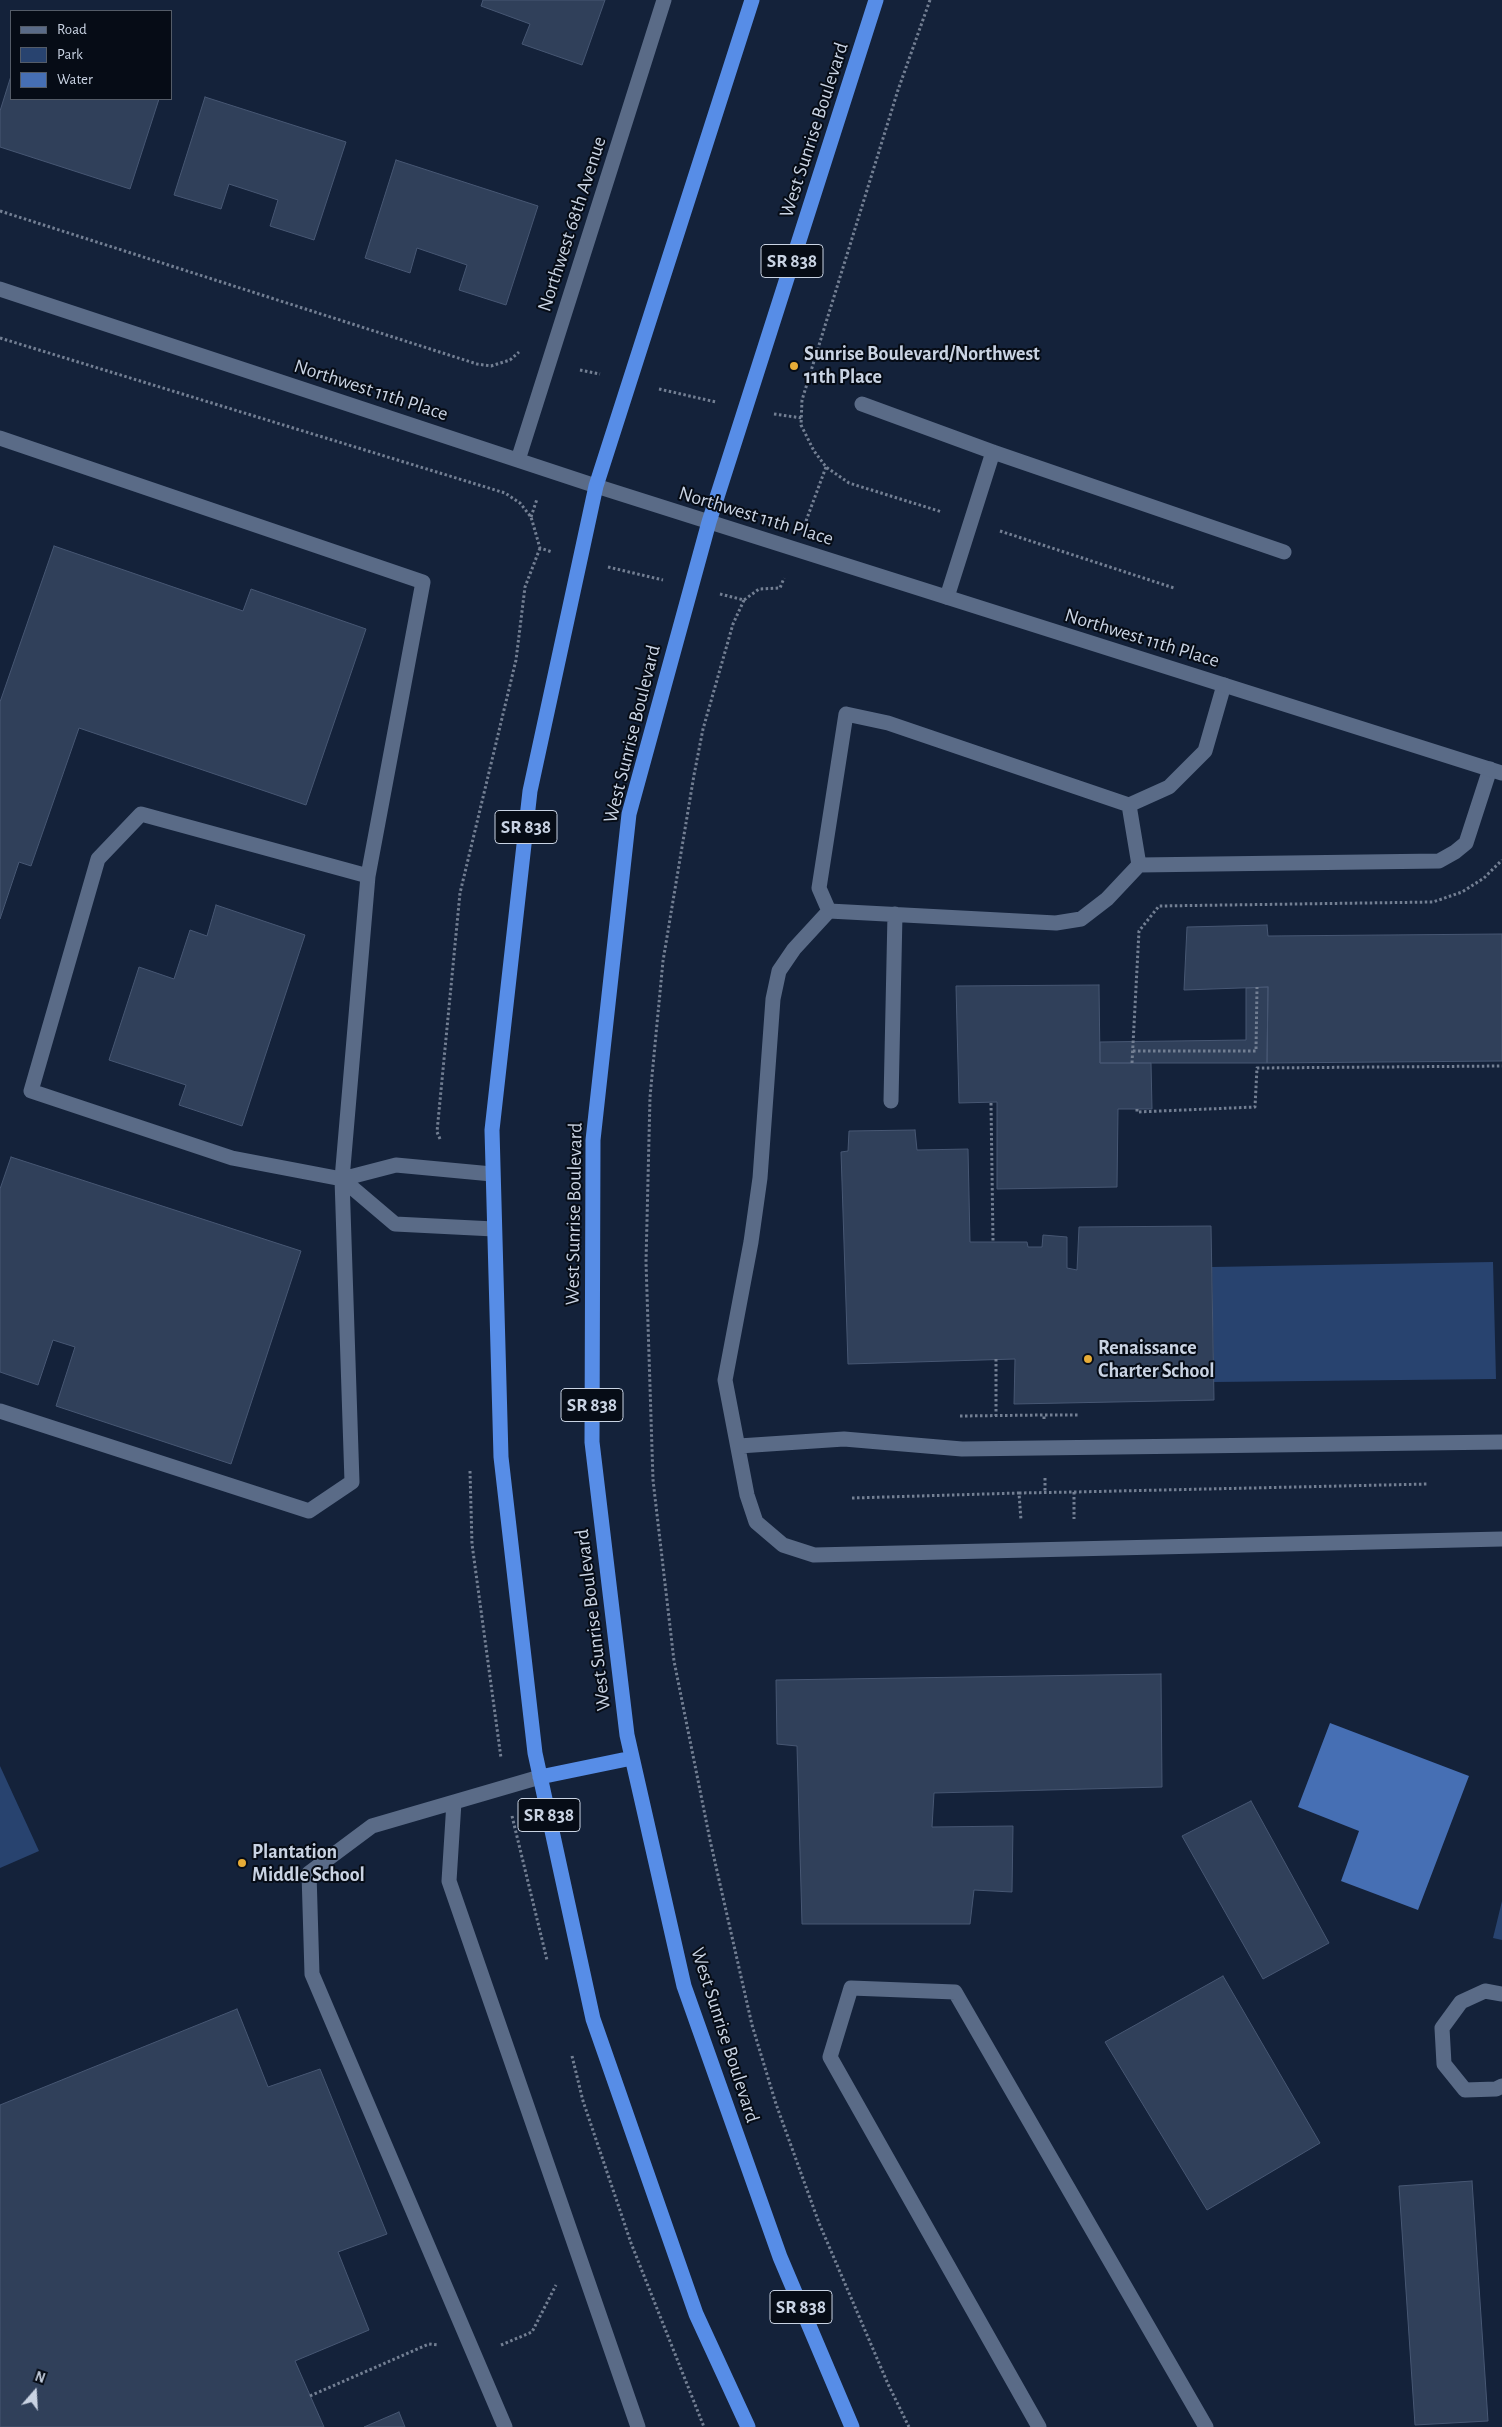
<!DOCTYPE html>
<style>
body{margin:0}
#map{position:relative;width:1502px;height:2427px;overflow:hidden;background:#14223a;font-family:"Alegreya Sans",sans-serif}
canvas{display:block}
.legend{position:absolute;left:10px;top:10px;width:162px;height:90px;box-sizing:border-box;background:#060c16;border:1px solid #545c68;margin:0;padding:6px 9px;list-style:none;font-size:15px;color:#c9d3e3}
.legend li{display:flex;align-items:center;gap:10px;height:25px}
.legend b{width:25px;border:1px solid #545c68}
.north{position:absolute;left:10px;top:2367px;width:50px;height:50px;-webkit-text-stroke:4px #060c16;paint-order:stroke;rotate:19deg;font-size:14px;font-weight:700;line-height:20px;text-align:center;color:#c9d3e3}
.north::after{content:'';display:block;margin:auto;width:18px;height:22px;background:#c9d3e3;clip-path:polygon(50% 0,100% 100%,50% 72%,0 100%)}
</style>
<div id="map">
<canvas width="1502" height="2427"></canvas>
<ul class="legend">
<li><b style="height:6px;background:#5a6b87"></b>Road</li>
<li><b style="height:14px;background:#28436f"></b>Park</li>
<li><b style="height:14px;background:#466fb4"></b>Water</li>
</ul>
<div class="north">N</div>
</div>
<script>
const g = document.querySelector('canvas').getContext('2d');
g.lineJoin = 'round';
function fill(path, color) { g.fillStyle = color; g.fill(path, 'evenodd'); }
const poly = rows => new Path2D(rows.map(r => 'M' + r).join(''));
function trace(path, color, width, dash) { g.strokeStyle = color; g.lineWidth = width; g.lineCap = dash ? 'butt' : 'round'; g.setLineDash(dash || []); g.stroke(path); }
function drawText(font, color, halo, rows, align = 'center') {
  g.font = font + ' "Alegreya Sans",sans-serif'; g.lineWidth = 4; g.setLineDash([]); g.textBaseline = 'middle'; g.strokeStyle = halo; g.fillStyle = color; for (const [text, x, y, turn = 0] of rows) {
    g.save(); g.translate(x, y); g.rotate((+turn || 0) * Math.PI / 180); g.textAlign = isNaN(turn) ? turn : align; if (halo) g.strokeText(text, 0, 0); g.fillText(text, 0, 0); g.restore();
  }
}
const green = poly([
 [1493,1262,1496,1379,1214,1382,1212,1267],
 [0,1766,39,1851,0,1868],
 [1502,1901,1502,1940,1493,1938]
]);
const water = poly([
 [1330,1723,1469,1776,1418,1910,1341,1881,1359,1831,1298,1807]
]);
const building = poly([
 [483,0,605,0,582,65,522,44,530,24,481,6,483,0],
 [11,76,11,99,159,99,130,189,0,147,0,111,11,76],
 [205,97,346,142,314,240,270,226,278,200,229,184,221,209,174,195,205,97],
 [396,160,538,206,506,305,459,290,467,265,417,248,410,273,365,258,396,160],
 [54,546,243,611,251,589,366,629,306,805,79,728,31,866,19,862,0,919,0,702,54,546],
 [216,905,305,935,242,1126,179,1105,186,1085,109,1060,139,967,174,979,190,930,207,936,216,905],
 [1267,925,1268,936,1502,934,1502,1061,1267,1063,1268,987,1184,990,1187,927,1267,925],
 [1099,985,1100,1063,1151,1063,1152,1109,1118,1109,1117,1187,997,1189,997,1102,959,1103,956,986,1099,985],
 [1268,987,1267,1063,1100,1063,1100,1042,1246,1040,1246,988,1268,987],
 [915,1130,917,1150,968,1149,970,1242,1027,1242,1028,1247,1042,1247,1043,1235,1067,1237,1067,1268,1077,1270,1079,1227,1211,1226,1214,1400,1014,1404,1015,1359,848,1364,841,1152,848,1151,849,1131,915,1130],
 [11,1157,301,1251,231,1464,56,1406,75,1347,53,1340,38,1385,0,1372,0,1189,11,1157],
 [1161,1674,1162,1787,934,1793,932,1827,1013,1826,1012,1892,974,1890,970,1924,802,1924,797,1746,777,1744,776,1680,1161,1674],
 [1251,1801,1329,1943,1263,1979,1182,1836,1251,1801],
 [1223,1976,1320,2143,1207,2210,1105,2042,1223,1976],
 [237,2009,268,2087,320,2069,387,2234,338,2252,369,2330,295,2361,324,2427,0,2427,0,2105,237,2009],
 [1472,2181,1488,2421,1415,2425,1399,2186,1472,2181],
 [399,2412,405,2427,364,2427,399,2412]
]);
const path = poly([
 [930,0,898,90,802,400,801,425,814,451,826,467,849,483,942,512],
 [0,211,477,364,491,366,510,360,519,352],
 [0,338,505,493,520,503,531,517,540,548,552,552],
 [580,370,600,374],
 [659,389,716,402],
 [774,414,802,418],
 [531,517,537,499],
 [806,521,826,467],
 [1000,531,1174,588],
 [608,567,663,580],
 [720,594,744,600,759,589,780,588,784,578],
 [744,600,733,624,703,729,694,775,663,961,650,1097,646,1262,653,1480,674,1661,710,1840,752,2025,776,2104,819,2223,888,2384,909,2427],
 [1133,1051,1256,1051,1257,987],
 [1132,1063,1139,931,1159,906,1433,902,1462,892,1484,878,1502,860],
 [991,1103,993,1242],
 [1137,1109,1137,1112,1255,1107,1257,1068,1502,1066],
 [440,1139,437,1132,460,893,516,660,525,587,540,548],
 [996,1359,996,1416],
 [960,1416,1044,1415],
 [1044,1419,1044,1415,1079,1415],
 [470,1471,472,1544,501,1758],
 [1045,1478,1045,1492],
 [1074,1492,1428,1484],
 [1019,1493,1074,1492,1074,1519],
 [852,1498,1019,1493,1021,1520],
 [512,1816,547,1960],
 [572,2056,583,2101,631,2243,704,2427],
 [501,2345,532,2332,556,2285],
 [310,2396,429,2344,438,2345]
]);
const lane = poly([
 [862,404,993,452,1284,552],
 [0,438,423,582,368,876,342,1179,352,1482,309,1511,0,1411],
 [947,597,993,452],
 [1490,769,1466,843,1455,852,1439,861,1139,865,1107,899,1081,919,1056,923,829,911,794,949,779,971,773,999,760,1178,751,1242,725,1380,747,1495,756,1522,783,1545,814,1555,1502,1539],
 [1129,805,1139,865],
 [368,876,141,814,98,859,31,1091,232,1158,342,1179,396,1165,492,1174],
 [829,911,819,888,846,714,888,723,1129,805,1169,787,1205,751,1224,685],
 [891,1101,895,914],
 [342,1179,395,1224,494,1229],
 [739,1446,844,1439,962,1449,1502,1442],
 [454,1802,449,1881,638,2427],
 [1502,1994,1485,1991,1461,2002,1442,2028,1444,2064,1465,2090,1496,2089,1502,2086],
 [505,2427,312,1974,309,1873,372,1826,540,1777],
 [1039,2427,830,2057,851,1988,955,1992,1206,2427]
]);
const street = poly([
 [0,289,596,486,1502,773],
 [518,460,664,0]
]);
const highway = poly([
 [540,1777,632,1758],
 [748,2427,696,2314,593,2019,535,1753,501,1457,492,1130,530,791,596,486,752,0],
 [852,2427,780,2257,684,1986,627,1735,592,1442,593,1140,629,814,709,522,876,0]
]);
const markers = [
 [794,366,5,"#e7ac37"],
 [1088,1359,5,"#e7ac37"],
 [242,1863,5,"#e7ac37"]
];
const shields = [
 [792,261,62],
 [526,827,62],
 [592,1405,62],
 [549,1815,62],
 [801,2307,62]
];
const shieldNames = [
 ["SR 838",792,261],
 ["SR 838",526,827],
 ["SR 838",592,1405],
 ["SR 838",549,1815],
 ["SR 838",801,2307]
];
const streetNames = [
 ["West Sunrise Boulevard",814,130,-72],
 ["Northwest 68th Avenue",572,224,-72],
 ["Northwest 11th Place",371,390,18],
 ["Northwest 11th Place",756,516,17],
 ["Northwest 11th Place",1142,638,17],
 ["West Sunrise Boulevard",632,734,-76],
 ["West Sunrise Boulevard",574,1214,-89],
 ["West Sunrise Boulevard",593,1620,-97],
 ["West Sunrise Boulevard",725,2035,72]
];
const poiNames = [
 ["Sunrise Boulevard/Northwest",804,354],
 ["11th Place",804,377],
 ["Renaissance",1098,1348],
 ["Charter School",1098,1371],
 ["Plantation",252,1852],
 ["Middle School",252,1875]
];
fill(green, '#28436f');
fill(water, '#466fb4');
fill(building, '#30405a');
trace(building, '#475773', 1);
trace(path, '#737f93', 3, [2.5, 2.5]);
trace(lane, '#5a6b87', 15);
trace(street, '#5a6b87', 15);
trace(highway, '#578de7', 15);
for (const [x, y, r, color] of markers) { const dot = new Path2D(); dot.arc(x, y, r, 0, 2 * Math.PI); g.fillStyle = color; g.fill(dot); trace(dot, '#060c16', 2); }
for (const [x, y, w] of shields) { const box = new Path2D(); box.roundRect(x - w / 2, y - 16.5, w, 33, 4); g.fillStyle = '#060c16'; g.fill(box); trace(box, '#c9d3e3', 1); }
drawText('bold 19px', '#c9d3e3', null, shieldNames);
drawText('20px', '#c9d3e3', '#060c16', streetNames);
drawText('bold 20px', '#c9d3e3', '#060c16', poiNames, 'left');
</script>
